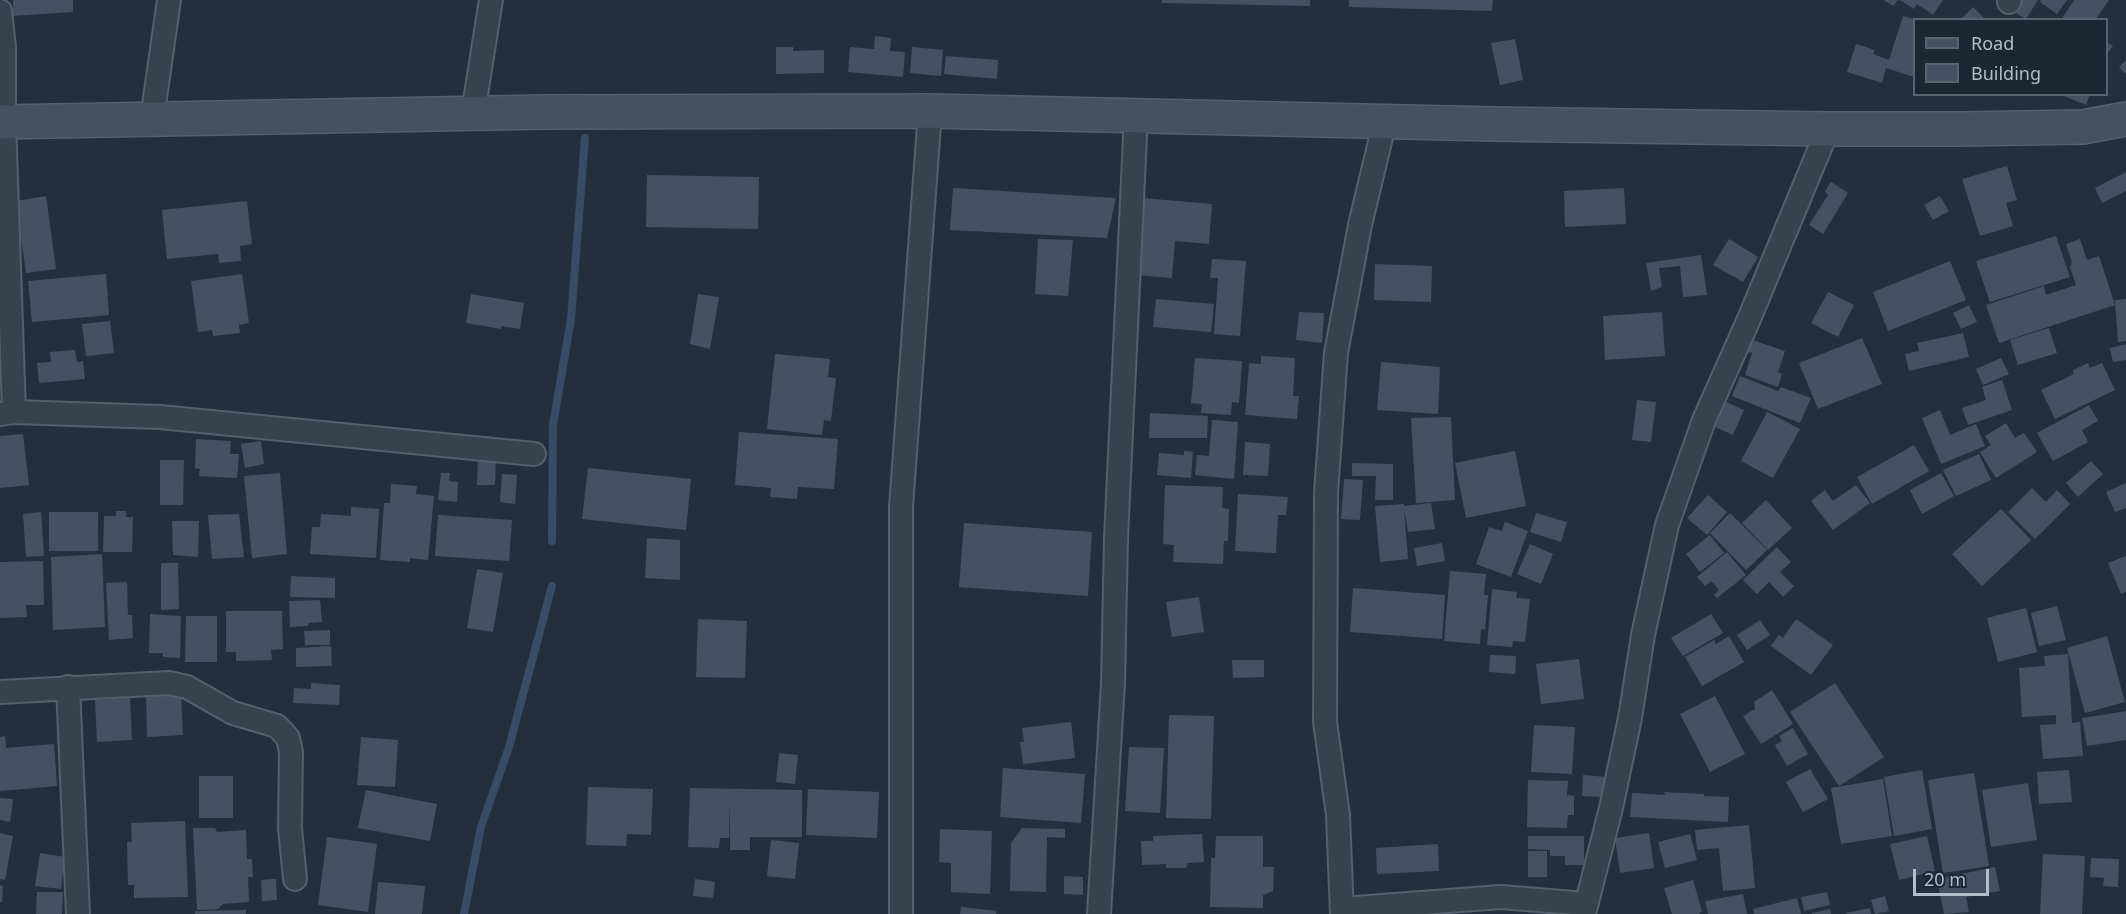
<!DOCTYPE html>
<style>
body{margin:0}
#map{position:relative;width:2126px;height:914px;overflow:hidden;background:#242f3e;font-family:"Noto Sans",sans-serif}
canvas{display:block}
.legend{position:absolute;left:1913px;top:18px;width:195px;height:78px;box-sizing:border-box;background:#1d2633;border:2px solid #59626f;margin:0;padding:8px 10px;list-style:none;font-size:18px;color:#b4bcc9}
.legend li{display:flex;align-items:center;gap:12px;height:30px}
.legend b{width:30px;border:2px solid #59626f}
.scale{position:absolute;left:1913px;top:869px;width:76px;height:27px;box-sizing:border-box;border:3px solid #b4bcc9;border-top:0;padding-left:8px;font-size:18px;line-height:21px;white-space:nowrap;color:#b4bcc9;-webkit-text-stroke:4px #1d2633;paint-order:stroke}
</style>
<div id="map">
<canvas width="2126" height="914"></canvas>
<ul class="legend">
<li><b style="height:8px;background:#465061"></b>Road</li>
<li><b style="height:16px;background:#455162"></b>Building</li>
</ul>
<div class="scale">20 m</div>
</div>
<script>
const ctx = document.querySelector('canvas').getContext('2d');
ctx.lineJoin = 'round';
const poly = rows => new Path2D(rows.map(r => 'M' + r).join(''));
function stroke(path, color, width, dash) { ctx.strokeStyle = color; ctx.lineWidth = width; ctx.lineCap = dash ? 'butt' : 'round'; ctx.setLineDash(dash || []); ctx.stroke(path); }
function paint(path, color) { ctx.fillStyle = color; ctx.fill(path, 'evenodd'); }
stroke(poly([
 [552,541,553,425,571,319,585,138],
 [464,914,481,827,509,747,552,586]
]), '#394c67', 8);
paint(poly([
 [13,0,73,0,73,12,13,16],
 [1162,0,1310,0,1310,6,1162,3],
 [1349,0,1493,0,1492,11,1349,7],
 [1884,0,1898,0,1893,6],
 [1900,0,1943,0,1933,15,1917,4,1914,9],
 [2017,0,2038,0,2026,19,2011,10],
 [2041,0,2067,0,2057,14,2040,2],
 [2074,0,2109,0,2095,20,2061,20],
 [1973,7,1986,20,1960,20],
 [1903,16,1914,19,1914,77,1886,68,1882,83,1847,72,1856,44,1875,50,1873,54,1889,60],
 [875,36,891,38,890,51,905,52,903,77,848,72,850,47,874,49],
 [1515,39,1523,80,1500,85,1491,43],
 [2106,42,2113,46,2106,55],
 [776,47,793,47,793,51,824,50,824,73,776,74],
 [912,47,943,50,941,76,910,73],
 [946,56,998,60,997,79,944,74],
 [2126,60,2126,74,2119,67],
 [2059,94,2090,94,2086,105],
 [2007,166,2017,200,2006,203,2013,226,1980,236,1962,179],
 [2126,172,2126,191,2102,203,2095,188],
 [647,175,759,177,758,229,646,227],
 [1831,182,1848,193,1823,234,1809,225,1828,195,1825,191],
 [953,188,1116,198,1107,238,950,230],
 [1624,188,1626,224,1565,227,1564,191],
 [46,196,56,269,26,273,16,201],
 [1940,196,1949,211,1933,220,1924,205],
 [1142,198,1212,204,1209,244,1175,241,1172,278,1135,275],
 [247,201,252,244,240,246,241,261,219,263,218,254,167,259,162,210],
 [2056,236,2070,277,1990,302,1976,261],
 [1038,239,1073,240,1068,296,1035,294],
 [1729,239,1758,257,1743,282,1713,265],
 [2080,239,2087,260,2099,256,2115,305,1999,343,1986,305,2044,286,2046,295,2076,285,2070,267,2072,262,2066,244],
 [1701,255,1707,295,1683,297,1680,266,1659,268,1662,287,1651,291,1646,263],
 [1212,259,1246,261,1240,336,1214,334,1218,278,1210,278],
 [1950,261,1966,300,1888,331,1873,292],
 [1375,264,1432,266,1431,302,1374,300],
 [106,274,109,315,32,322,28,281],
 [242,274,249,323,239,325,240,333,213,336,212,330,198,332,191,281],
 [1828,292,1854,305,1838,337,1811,323],
 [471,294,524,303,520,329,502,326,501,329,466,323],
 [698,294,719,297,710,349,690,344],
 [1156,299,1214,304,1211,332,1153,327],
 [2126,299,2126,341,2118,342,2115,300],
 [1969,305,1977,322,1961,329,1953,313],
 [1299,312,1324,313,1322,343,1296,340],
 [1662,312,1665,356,1605,360,1603,316],
 [110,321,114,353,86,356,82,324],
 [2049,328,2057,353,2018,365,2010,340],
 [1963,333,1969,357,1909,371,1905,354,1919,351,1917,343],
 [1862,338,1882,384,1818,409,1799,363],
 [1752,340,1785,351,1778,372,1782,374,1778,387,1745,375,1752,353,1748,352],
 [2126,344,2126,360,2113,362,2110,348],
 [75,350,77,362,83,361,85,379,39,383,37,363,51,362,50,352],
 [775,354,830,359,828,377,836,378,831,421,824,420,822,435,767,429],
 [1261,356,1295,358,1293,396,1299,396,1297,419,1245,415,1249,363,1261,364],
 [1195,358,1242,361,1239,403,1232,402,1231,415,1201,413,1202,404,1191,403],
 [2001,358,2009,374,1983,385,1976,369],
 [1381,362,1440,367,1438,414,1377,410],
 [2088,363,2090,368,2102,363,2115,390,2055,419,2041,390,2074,374,2073,370],
 [1740,376,1778,391,1781,387,1811,398,1800,423,1732,396],
 [2002,380,2012,410,1968,425,1962,408,1986,400,1982,387],
 [1637,400,1656,402,1651,442,1632,440],
 [1726,402,1744,410,1733,435,1715,427],
 [2089,405,2098,421,2082,430,2088,442,2053,461,2037,433],
 [1940,410,1950,435,1976,424,1985,446,1941,464,1922,418],
 [1767,412,1800,429,1773,478,1741,461],
 [1150,413,1208,416,1207,438,1149,438],
 [1451,417,1455,500,1416,503,1411,418],
 [1212,420,1238,422,1234,479,1195,475,1197,455,1209,456],
 [2006,423,2015,438,2024,433,2037,452,1996,478,1980,452,1991,445,1985,436],
 [739,432,838,439,834,489,798,487,797,499,770,497,771,488,735,485],
 [23,434,29,485,0,488,0,436],
 [196,439,231,441,230,454,239,454,237,478,199,476,200,469,195,468],
 [261,441,264,464,245,468,241,444],
 [1245,442,1270,444,1268,476,1243,475],
 [1914,445,1929,471,1872,504,1857,477],
 [1184,451,1193,452,1191,478,1157,475,1159,453,1184,455],
 [1515,451,1526,506,1466,518,1455,463],
 [1979,454,1991,480,1956,496,1943,470],
 [478,456,496,456,495,485,477,485],
 [160,460,184,460,183,505,160,505],
 [2091,461,2103,474,2078,497,2066,483],
 [1352,463,1393,464,1393,500,1375,500,1376,476,1352,476],
 [588,468,691,479,686,530,582,519],
 [280,473,287,554,252,558,244,476],
 [441,473,450,473,449,481,458,482,457,502,438,500],
 [1941,473,1954,496,1922,514,1910,490],
 [502,474,517,475,515,504,500,502],
 [1344,479,1363,480,1360,520,1341,519],
 [2126,483,2126,508,2115,512,2106,492],
 [391,484,417,486,416,494,434,496,428,560,410,558,410,562,380,560,384,503,390,503],
 [1165,485,1223,487,1222,508,1229,509,1228,541,1224,541,1223,564,1173,562,1174,545,1163,544],
 [1856,485,1870,503,1833,530,1811,501,1825,490,1833,501],
 [2032,488,2046,502,2057,490,2070,504,2035,539,2008,512],
 [1238,494,1288,497,1286,515,1278,515,1276,553,1235,551],
 [1708,495,1727,512,1707,535,1687,518],
 [1766,500,1792,528,1768,550,1742,523],
 [1431,503,1435,529,1408,532,1404,509,1408,559,1380,562,1375,506,1404,504,1404,506],
 [351,507,379,509,376,558,310,554,312,527,320,527,321,514,351,516],
 [2001,509,2031,540,1982,586,1952,554],
 [116,511,126,511,126,517,133,517,132,552,103,552,104,516,116,516],
 [41,512,44,556,26,557,23,514],
 [49,512,98,512,98,551,49,551],
 [1536,513,1567,522,1561,542,1530,532],
 [1730,513,1767,550,1746,570,1710,533],
 [239,514,244,557,212,559,208,515],
 [438,515,512,520,509,561,435,556],
 [172,521,199,521,198,557,173,555],
 [1505,522,1528,531,1511,577,1476,564,1489,527,1502,531],
 [964,523,1092,532,1088,596,959,587],
 [1710,535,1724,553,1700,572,1686,554],
 [647,538,680,540,680,580,645,578],
 [1442,543,1445,561,1417,566,1414,548],
 [1530,544,1553,554,1541,584,1517,574],
 [1777,547,1791,562,1780,572,1794,586,1783,597,1769,582,1757,594,1743,580],
 [1727,552,1746,575,1717,598,1714,595,1719,590,1711,581,1705,586,1697,577],
 [102,554,105,627,53,630,51,557],
 [2126,556,2126,592,2121,594,2108,563],
 [43,561,44,605,26,605,27,617,0,618,0,562],
 [161,563,178,563,179,609,161,610],
 [477,569,503,573,493,632,467,628],
 [1450,571,1486,574,1484,595,1488,595,1485,630,1481,629,1480,644,1444,641],
 [291,576,335,578,335,598,290,597],
 [127,582,128,615,132,615,133,638,109,640,106,583],
 [1353,588,1445,595,1442,639,1350,632],
 [1492,589,1517,592,1516,598,1530,599,1525,642,1513,641,1512,647,1487,645],
 [1199,597,1204,632,1172,637,1166,602],
 [320,600,322,622,309,623,308,626,290,627,289,601],
 [2057,606,2066,640,2039,646,2031,613],
 [2026,608,2037,652,1998,662,1987,618],
 [226,611,282,611,283,649,271,650,272,660,236,661,236,652,226,652],
 [150,614,181,616,180,658,163,657,163,653,149,653],
 [1711,614,1723,633,1683,656,1671,638],
 [186,616,217,616,217,662,185,662],
 [698,619,747,621,745,678,696,677],
 [1796,619,1833,645,1811,675,1771,646,1779,635,1783,638],
 [1760,620,1770,635,1747,650,1737,635],
 [330,630,330,645,305,645,304,631],
 [1729,636,1744,662,1702,686,1685,657,1714,640,1716,644],
 [2107,636,2125,702,2085,713,2067,648],
 [331,646,332,666,296,667,296,648],
 [2068,654,2072,723,2080,722,2083,756,2043,759,2040,725,2056,724,2056,715,2022,717,2019,668,2045,666,2044,656],
 [1490,655,1516,656,1515,674,1489,672],
 [1579,659,1584,699,1541,704,1536,664],
 [1232,660,1264,660,1264,677,1233,678],
 [311,683,340,685,339,705,293,703,294,688,311,689],
 [1835,683,1884,757,1839,786,1790,712],
 [1772,690,1793,724,1761,744,1743,716,1755,709,1754,702],
 [181,694,183,735,147,737,146,695],
 [1715,696,1745,754,1710,772,1680,714],
 [130,698,132,740,97,742,95,700],
 [2126,711,2126,740,2087,746,2082,718],
 [1169,715,1214,716,1211,819,1166,818],
 [1071,722,1075,758,1023,764,1020,742,1024,742,1022,728],
 [1534,725,1575,727,1572,774,1531,772],
 [1793,728,1808,754,1787,766,1775,745,1782,741,1779,736],
 [5,736,6,748,54,744,57,786,0,791,0,737],
 [361,737,398,740,395,787,357,785],
 [1129,747,1164,748,1160,813,1125,811],
 [779,753,798,755,795,784,776,782],
 [1003,768,1085,774,1081,823,1000,817],
 [1810,769,1828,799,1803,812,1786,782],
 [1922,770,1932,829,1894,836,1884,777],
 [2069,770,2072,802,2039,804,2037,772],
 [1974,773,1989,866,1943,873,1928,780],
 [1583,775,1607,777,1606,797,1582,796],
 [199,776,233,776,233,818,199,818],
 [1883,779,1892,836,1841,844,1831,788],
 [1528,780,1568,781,1567,795,1574,796,1574,815,1568,815,1567,828,1527,827],
 [2028,783,2037,840,1991,847,1982,790],
 [588,787,653,789,651,835,627,834,626,846,586,845],
 [690,788,802,790,802,837,750,837,750,850,730,850,730,800,729,838,720,838,719,848,688,847],
 [808,789,879,792,877,838,806,835],
 [366,790,437,804,430,841,358,828],
 [1664,792,1704,794,1704,796,1729,797,1728,822,1630,817,1632,793,1665,795],
 [0,798,13,799,10,822,0,820],
 [185,821,188,897,134,898,134,885,128,885,127,842,132,842,131,823],
 [1749,825,1755,888,1723,891,1719,848,1697,850,1695,830],
 [193,828,215,828,217,832,246,830,247,859,252,859,253,877,248,877,249,902,223,904,218,909,197,910],
 [1022,828,1065,829,1065,838,1047,837,1046,892,1010,891,1011,843],
 [940,829,992,831,990,894,951,892,951,863,939,862],
 [0,833,13,836,5,880,0,879],
 [1649,833,1654,868,1620,873,1615,838],
 [1202,834,1204,862,1188,863,1186,868,1166,868,1166,864,1142,865,1141,841,1153,841,1153,836],
 [1690,834,1697,860,1665,868,1658,842],
 [1216,836,1263,836,1263,867,1274,867,1273,891,1263,895,1263,908,1210,907,1211,858,1215,858],
 [1528,836,1584,836,1584,865,1565,865,1565,856,1550,856,1550,850,1528,849],
 [1927,836,1935,871,1899,880,1890,844],
 [327,837,377,844,368,912,318,905],
 [771,840,799,843,795,879,767,876],
 [1438,844,1439,871,1377,874,1376,848],
 [1528,851,1547,851,1547,877,1528,877],
 [40,853,65,857,61,889,35,886],
 [2043,854,2085,856,2082,914,2040,914],
 [2091,858,2119,859,2118,887,2103,886,2104,878,2090,877],
 [1995,867,2000,891,1966,897,1969,912,1944,914,1937,879],
 [1064,876,1083,877,1083,895,1064,894],
 [276,879,277,900,262,901,261,880],
 [695,879,715,882,713,898,693,896],
 [1693,880,1702,911,1699,914,1672,914,1664,888],
 [378,882,425,886,422,914,375,914],
 [0,885,3,886,2,902,0,902],
 [37,892,63,892,62,914,36,914],
 [1827,892,1830,905,1804,911,1801,897],
 [1743,894,1747,914,1708,914,1705,901],
 [1885,896,1889,911,1875,914,1871,900],
 [1797,898,1801,914,1754,914,1753,909],
 [961,907,997,911,996,914,960,914],
 [1870,908,1871,914,1846,914,1846,913],
 [1830,909,1831,914,1812,914,1812,913],
 [246,910,246,914,195,914,195,911]
]), '#455162');
const minor = poly([
 [2009,2,2010,0],
 [0,11,4,47,4,122,14,412],
 [473,113,491,0],
 [152,119,169,0],
 [0,414,14,412,160,417,534,454],
 [68,687,78,914],
 [0,692,169,683,187,687,233,713,277,726,288,738,291,752,290,828,295,879],
 [1342,909,1501,897,1586,904],
 [901,914,901,507,930,111],
 [1099,914,1113,683,1116,538,1136,116],
 [1342,914,1338,815,1325,722,1326,493,1336,353,1360,225,1385,121],
 [1584,914,1611,808,1630,718,1643,635,1667,525,1704,420,1749,319,1828,129]
]);
const secondary = poly([
 [0,122,544,112,930,111,1493,124,1828,129,1961,129,2083,127,2126,119]
]);
stroke(minor, '#565f6c', 26);
stroke(secondary, '#565f6c', 36);
stroke(minor, '#38414e', 22);
stroke(secondary, '#465061', 33);
</script>
